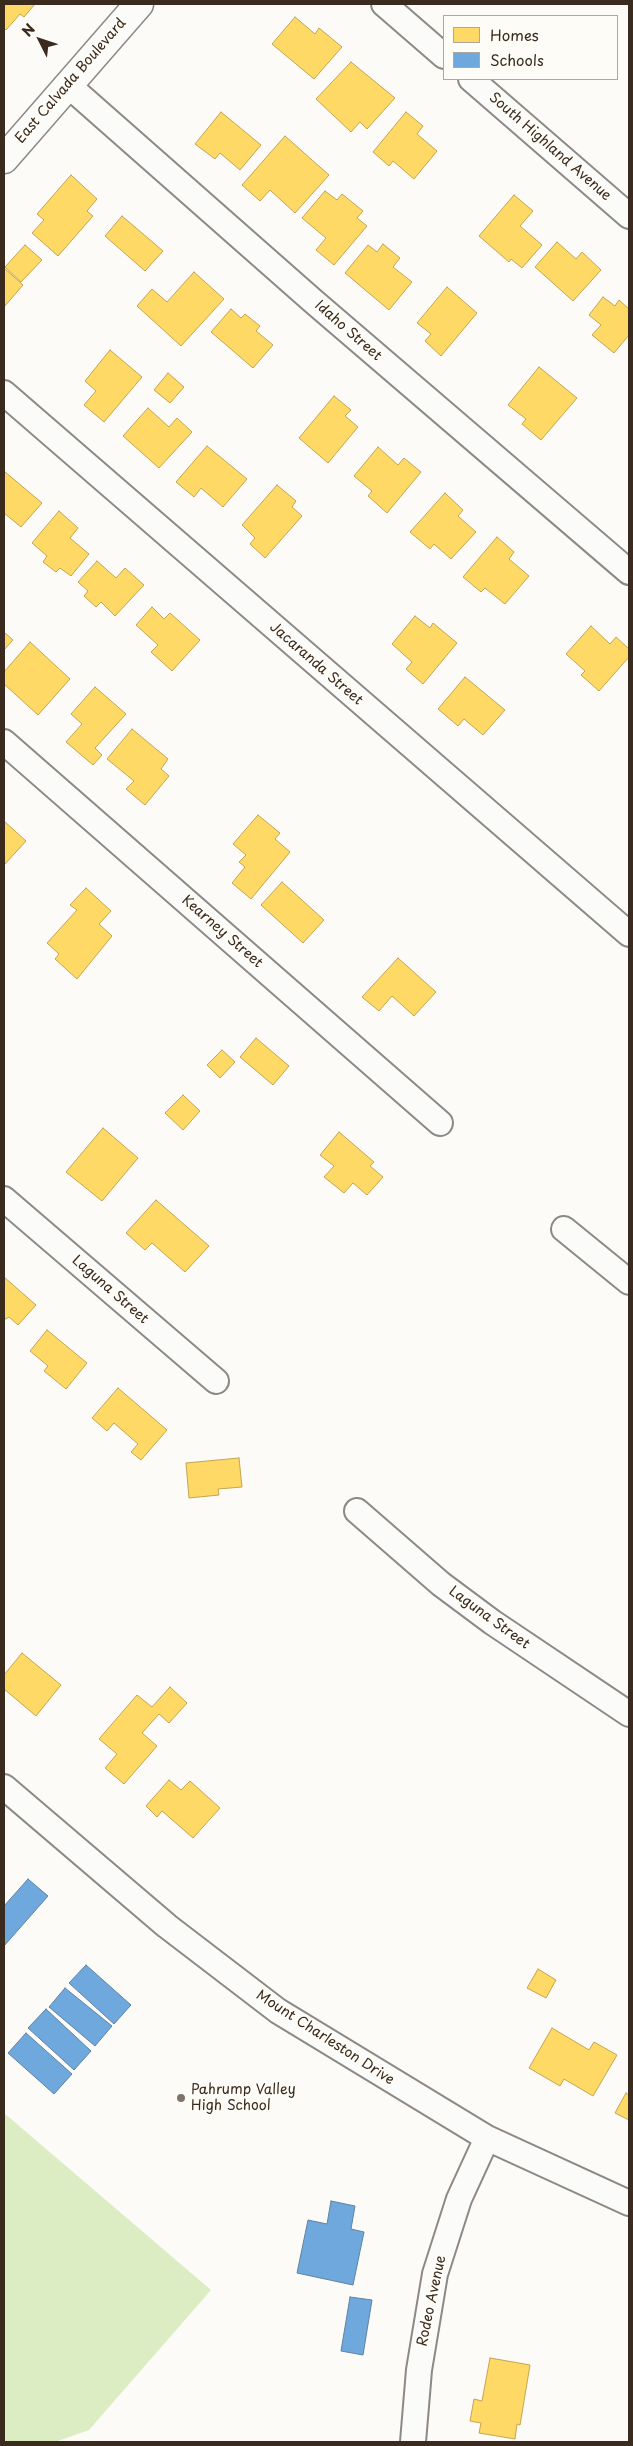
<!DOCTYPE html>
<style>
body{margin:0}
#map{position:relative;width:633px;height:2446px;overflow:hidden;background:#fcfbf8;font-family:"Playpen Sans",sans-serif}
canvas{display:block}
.frame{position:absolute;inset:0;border:5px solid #3b2a1e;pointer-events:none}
.legend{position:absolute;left:443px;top:15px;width:175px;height:65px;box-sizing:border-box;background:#fdfcf7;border:1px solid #afa8a0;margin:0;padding:6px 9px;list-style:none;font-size:15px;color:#3b2a1e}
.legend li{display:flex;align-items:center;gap:10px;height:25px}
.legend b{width:25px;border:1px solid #afa8a0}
.north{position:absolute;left:15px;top:15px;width:50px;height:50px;-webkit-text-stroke:4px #fdfcf7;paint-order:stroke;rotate:311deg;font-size:14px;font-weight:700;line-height:20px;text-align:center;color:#3b2a1e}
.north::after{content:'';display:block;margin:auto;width:18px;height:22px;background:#3b2a1e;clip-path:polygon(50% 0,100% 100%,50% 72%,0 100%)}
</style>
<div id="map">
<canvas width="633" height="2446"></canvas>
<div class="frame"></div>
<ul class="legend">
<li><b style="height:14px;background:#ffd966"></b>Homes</li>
<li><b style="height:14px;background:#6fa8dc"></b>Schools</li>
</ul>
<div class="north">N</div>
</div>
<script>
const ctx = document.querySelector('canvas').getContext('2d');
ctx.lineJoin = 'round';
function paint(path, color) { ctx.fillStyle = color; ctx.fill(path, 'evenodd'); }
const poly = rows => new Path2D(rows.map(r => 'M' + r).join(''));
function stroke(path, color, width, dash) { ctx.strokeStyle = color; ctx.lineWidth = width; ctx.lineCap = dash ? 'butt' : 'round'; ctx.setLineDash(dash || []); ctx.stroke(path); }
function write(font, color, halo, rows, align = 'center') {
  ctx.font = font + ' "Playpen Sans",sans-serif'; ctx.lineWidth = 5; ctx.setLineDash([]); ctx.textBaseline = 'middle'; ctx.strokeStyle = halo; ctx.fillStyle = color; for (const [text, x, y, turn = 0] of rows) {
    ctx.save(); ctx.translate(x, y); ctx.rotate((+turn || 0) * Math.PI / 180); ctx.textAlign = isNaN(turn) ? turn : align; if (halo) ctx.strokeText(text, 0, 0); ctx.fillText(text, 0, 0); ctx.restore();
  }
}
paint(poly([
 [4,2113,211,2290,89,2430,55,2442,4,2442]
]), '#dcedc4');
const homes = poly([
 [4,4,35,4,24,17,20,14,6,30,4,28,4,4],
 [295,17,315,34,319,28,342,47,314,79,272,44,295,17],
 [351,62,395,98,367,129,360,122,351,132,316,99,351,62],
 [221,112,261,145,240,170,220,153,215,159,195,144,221,112],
 [406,112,423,126,417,134,437,151,414,179,393,161,389,166,373,152,406,112],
 [285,136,329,175,295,213,270,190,260,201,242,185,285,136],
 [71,175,97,199,87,211,93,216,58,256,32,233,44,220,37,214,71,175],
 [325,191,337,200,342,194,363,211,357,218,367,226,334,265,316,250,326,238,302,218,325,191],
 [514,195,533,211,520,226,542,245,522,268,511,259,509,262,479,236,514,195],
 [122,216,163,251,145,271,105,236,122,216],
 [557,242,576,259,582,252,601,270,573,301,535,267,557,242],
 [383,244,400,258,393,267,412,282,389,310,345,273,368,245,377,252,383,244],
 [25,245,42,260,21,282,5,267,25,245],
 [4,268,23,285,4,307,4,268],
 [194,272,224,299,181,346,137,306,152,289,167,302,194,272],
 [447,287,477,313,441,356,425,341,431,334,417,323,447,287],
 [603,297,615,306,619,300,629,309,629,335,614,353,592,335,601,325,589,315,603,297],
 [231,309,241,318,245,314,260,326,256,331,273,345,253,368,211,332,231,309],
 [110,350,142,377,104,422,84,405,96,391,85,381,110,350],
 [539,367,577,398,541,440,522,424,526,419,508,405,539,367],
 [168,373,184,387,170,403,154,390,168,373],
 [334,396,351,410,345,416,358,427,328,463,299,438,334,396],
 [148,408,169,427,177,418,192,432,159,468,123,436,148,408],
 [207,446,247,479,223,507,201,488,194,497,176,482,207,446],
 [378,447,398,465,404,458,421,472,387,513,368,496,372,491,354,476,378,447],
 [4,471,42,503,21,527,4,513,4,471],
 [277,485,296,501,292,507,302,516,265,558,250,544,255,538,242,525,277,485],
 [445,493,463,510,458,516,476,532,451,559,434,544,430,549,410,532,445,493],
 [59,511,78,528,70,538,89,554,71,576,60,568,56,572,43,562,47,556,32,543,59,511],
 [497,537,514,552,509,559,529,576,505,604,485,588,481,592,463,577,497,537],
 [97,561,116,578,125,568,144,585,115,616,101,602,96,607,84,596,88,591,78,582,97,561],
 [152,607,164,619,170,613,200,640,172,671,151,652,158,645,136,625,152,607],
 [415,616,430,628,433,623,457,643,423,684,406,669,412,662,392,644,415,616],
 [591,626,610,644,616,637,629,649,629,657,599,691,581,675,585,671,566,654,591,626],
 [4,632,13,640,4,650,4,632],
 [30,642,70,679,38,715,4,684,4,672,30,642],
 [465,677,505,710,483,735,464,719,458,726,438,709,465,677],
 [95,687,126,714,95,748,102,755,93,765,66,742,82,724,71,714,95,687],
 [132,729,168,759,161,769,169,776,145,805,126,789,134,781,107,759,132,729],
 [258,815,280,833,275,839,290,852,251,899,232,883,245,867,239,862,246,855,233,844,258,815],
 [4,821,26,841,5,864,4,862,4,821],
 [282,882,324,920,303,943,261,905,282,882],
 [86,888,111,911,99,924,112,936,77,979,55,959,59,954,47,943,77,910,70,905,86,888],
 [398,958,436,992,414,1016,392,996,379,1011,362,997,398,958],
 [256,1038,289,1066,273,1085,240,1057,256,1038],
 [222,1050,235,1062,220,1078,207,1065,222,1050],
 [183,1095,200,1111,183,1130,165,1113,183,1095],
 [103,1128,138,1158,102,1201,66,1172,103,1128],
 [339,1132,374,1162,370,1166,383,1177,367,1195,353,1183,344,1193,324,1177,334,1166,320,1155,339,1132],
 [156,1200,209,1246,185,1272,152,1243,145,1250,126,1233,156,1200],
 [4,1277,36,1305,18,1325,9,1317,4,1320,4,1277],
 [47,1330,87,1363,66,1389,44,1371,48,1366,30,1351,47,1330],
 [118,1388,167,1430,141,1460,131,1452,138,1444,114,1423,107,1431,92,1418,118,1388],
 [239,1458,242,1487,218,1489,219,1495,189,1498,186,1463,239,1458],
 [22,1653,61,1685,36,1716,4,1689,4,1675,22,1653],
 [170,1687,187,1703,169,1723,159,1714,142,1733,157,1746,124,1784,105,1768,117,1754,99,1739,137,1695,152,1707,170,1687],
 [169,1780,181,1790,190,1781,220,1808,193,1838,162,1811,157,1817,146,1806,169,1780],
 [538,1969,556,1980,546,1998,527,1988,538,1969],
 [552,2028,589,2050,594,2042,617,2055,593,2096,564,2079,560,2086,529,2068,552,2028],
 [626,2093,629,2095,629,2120,615,2113,626,2093],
 [490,2358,530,2365,520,2425,517,2424,515,2439,479,2433,481,2423,470,2421,474,2399,482,2401,490,2358]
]);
paint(homes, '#ffd966');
stroke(homes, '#c4a450', 1);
const schools = poly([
 [28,1879,48,1896,4,1946,4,1906,28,1879],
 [86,1965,131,2005,114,2024,69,1983,86,1965],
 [65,1988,112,2026,95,2046,49,2007,65,1988],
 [46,2009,91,2051,74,2070,28,2028,46,2009],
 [26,2033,72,2074,54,2094,8,2053,26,2033],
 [331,2201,355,2206,351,2229,364,2232,353,2285,297,2273,308,2220,327,2224,331,2201],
 [350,2297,372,2300,363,2355,341,2351,350,2297]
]);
paint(schools, '#6fa8dc');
stroke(schools, '#5f82a3', 1);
const minor = poly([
 [384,4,444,56],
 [471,79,629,216],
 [69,86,313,301,629,572],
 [4,393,629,934],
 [4,742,440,1123],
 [4,1199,216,1381],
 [564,1229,629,1282],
 [357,1511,441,1584,492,1622,629,1714],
 [4,1787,167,1926,278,2011,487,2138,629,2203],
 [413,2442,419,2370,435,2274,459,2199,487,2138]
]);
const major = poly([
 [4,159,139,4]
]);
stroke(minor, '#8d8985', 28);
stroke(major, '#8d8985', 31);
stroke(minor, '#fbfbf9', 24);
stroke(major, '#fbfbf9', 28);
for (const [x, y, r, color] of [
 [181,2098,5,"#7f736a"]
]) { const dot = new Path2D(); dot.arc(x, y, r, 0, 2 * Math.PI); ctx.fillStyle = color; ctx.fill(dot); stroke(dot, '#fdfcf7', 2); }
write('14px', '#3b2a1e', '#fdfcf7', [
 ["East Calvada Boulevard",71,81,-49],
 ["South Highland Avenue",550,147,41],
 ["Idaho Street",348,331,41],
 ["Jacaranda Street",316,664,41],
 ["Kearney Street",222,932,41],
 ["Laguna Street",110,1290,41],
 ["Laguna Street",489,1618,36],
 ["Mount Charleston Drive",325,2038,33],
 ["Rodeo Avenue",432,2301,-78]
]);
write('14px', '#3b2a1e', '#fdfcf7', [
 ["Pahrump Valley",191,2090],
 ["High School",191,2106]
], 'left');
</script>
